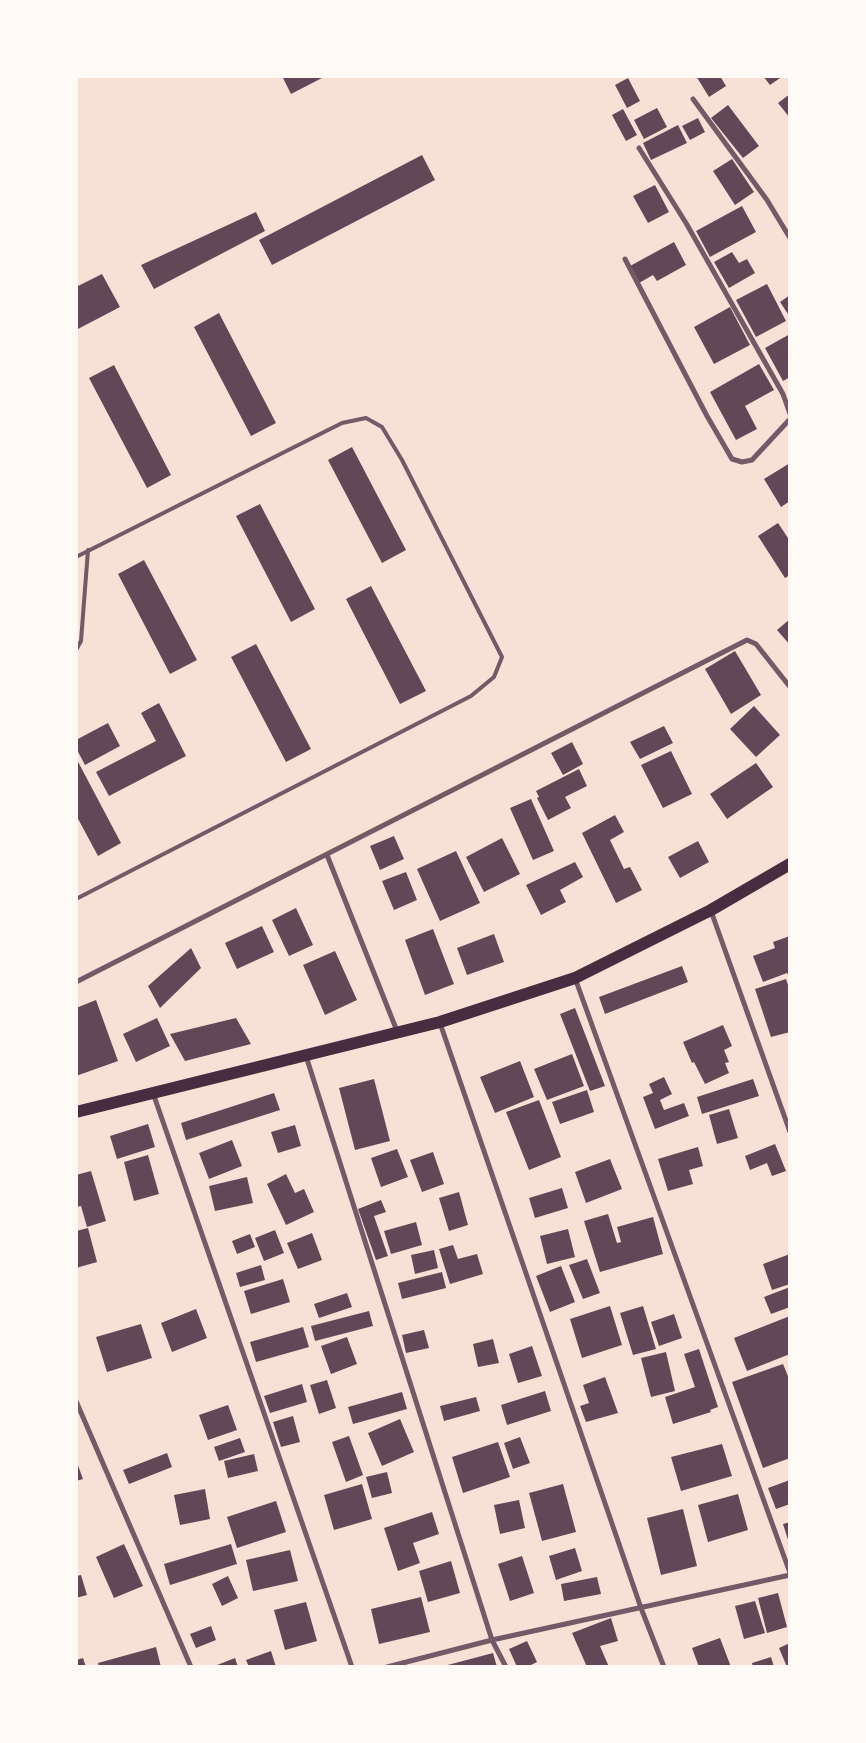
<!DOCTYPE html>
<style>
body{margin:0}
#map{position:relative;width:866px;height:1743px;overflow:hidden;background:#f7e1d7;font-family:Quicksand,sans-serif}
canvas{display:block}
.frame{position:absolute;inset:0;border:78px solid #fffaf5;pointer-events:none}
</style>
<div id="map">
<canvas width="866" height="1743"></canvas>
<div class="frame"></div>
</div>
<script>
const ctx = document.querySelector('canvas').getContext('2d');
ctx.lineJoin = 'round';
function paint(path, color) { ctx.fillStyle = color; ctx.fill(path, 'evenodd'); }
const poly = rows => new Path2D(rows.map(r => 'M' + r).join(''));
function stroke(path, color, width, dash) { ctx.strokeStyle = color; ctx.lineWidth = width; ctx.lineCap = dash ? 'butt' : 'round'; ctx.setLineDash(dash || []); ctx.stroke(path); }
paint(poly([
 [282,76,322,76,322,78,291,94],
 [696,76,720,76,726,86,709,97],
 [763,76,783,76,770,85],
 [628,78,640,101,627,108,615,85],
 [790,94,790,118,778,103],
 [728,105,759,146,743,158,711,118],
 [657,108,667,127,644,139,634,120],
 [623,109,637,135,626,141,612,115],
 [698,118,705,132,690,140,682,126],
 [678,125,687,143,651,160,643,143],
 [422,155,435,180,272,265,259,240],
 [732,159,754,192,735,205,713,171],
 [655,185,669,212,648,223,633,196],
 [742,206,756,232,710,257,696,231],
 [256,212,265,231,154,289,141,265],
 [674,242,686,265,657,281,653,275,639,283,630,266],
 [732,252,739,263,747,259,755,273,729,288,714,262],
 [102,274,120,307,76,330,76,287],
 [767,284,786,321,756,337,736,300],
 [790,295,790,317,780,302],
 [730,307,750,345,714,364,694,327],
 [219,313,276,423,251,436,194,327],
 [790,334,790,377,783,381,765,348],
 [759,364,774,390,745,406,757,429,736,440,710,392],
 [114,365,171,475,147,488,89,378],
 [352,447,406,550,382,563,328,460],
 [790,463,790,501,781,507,764,479],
 [260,504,315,609,291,622,236,516],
 [778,523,790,541,790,575,785,578,758,536],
 [144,560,197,660,170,674,118,574],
 [371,586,426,691,400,704,346,599],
 [790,619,790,645,777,630],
 [256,644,311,749,286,762,231,657],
 [735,651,761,695,731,714,705,669],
 [159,703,186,756,109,796,96,772,156,741,141,713],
 [754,706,780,735,756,757,730,729],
 [108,723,120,746,85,765,76,748,76,740],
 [664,726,673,743,640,759,630,742],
 [572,742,583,764,563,775,551,753],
 [671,751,692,794,663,808,641,765],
 [76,758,121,843,98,856,76,815],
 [756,763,773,787,727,819,710,794],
 [579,769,587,786,565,797,571,808,548,820,537,798,539,797,536,791],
 [531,799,554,851,533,860,510,808],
 [615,815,624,832,610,840,624,869,630,867,642,890,616,903,582,833],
 [394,836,404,859,380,870,370,846],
 [502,838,520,874,484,892,466,857],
 [698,841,709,862,680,878,668,857],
 [456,851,480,903,440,921,417,869],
 [575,862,583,877,560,890,566,902,541,915,526,885],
 [406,872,417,900,394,910,382,881],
 [296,908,313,945,289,956,272,920],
 [262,926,274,952,237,969,225,943],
 [433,929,454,984,425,995,405,940],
 [494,934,504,962,467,975,457,948],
 [790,936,790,979,787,973,763,982,753,956,775,948,773,942],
 [191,948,201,968,160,1008,148,986],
 [335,951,357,1000,325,1015,303,965],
 [682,966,688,982,605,1014,599,997],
 [786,979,790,991,790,1032,771,1037,755,989],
 [96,1000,118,1061,76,1076,76,1008],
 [575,1008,605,1086,590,1091,560,1014],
 [157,1018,170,1046,136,1062,123,1034],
 [236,1018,251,1044,185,1061,170,1034],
 [723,1025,732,1046,724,1050,729,1062,725,1063,729,1073,705,1084,694,1062,692,1063,683,1042],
 [572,1054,584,1086,547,1100,534,1069],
 [520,1061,534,1097,495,1113,480,1077],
 [664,1077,672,1094,660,1100,664,1110,684,1103,689,1116,655,1129,643,1097,653,1093,649,1084],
 [374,1079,390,1141,355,1150,339,1088],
 [753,1079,759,1096,702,1114,697,1097],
 [587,1090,594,1112,560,1124,552,1102],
 [274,1093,280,1110,186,1140,181,1123],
 [539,1100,561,1157,529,1170,506,1112],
 [729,1109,738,1138,717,1144,709,1115],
 [148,1124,155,1147,117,1159,110,1136],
 [295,1125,301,1146,278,1153,271,1132],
 [232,1140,242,1166,209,1179,199,1153],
 [775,1144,786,1171,772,1176,767,1163,750,1170,745,1156],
 [698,1147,703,1166,689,1170,693,1184,668,1191,658,1159],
 [397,1149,408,1177,381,1187,371,1158],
 [433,1152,444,1184,422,1192,410,1160],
 [148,1155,159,1194,134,1201,124,1162],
 [610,1159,622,1189,586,1203,575,1172],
 [91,1171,106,1221,87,1227,81,1206,76,1207,76,1175],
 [286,1174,295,1193,304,1189,314,1212,286,1225,267,1184],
 [247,1177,253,1203,215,1211,209,1186],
 [562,1188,568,1208,535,1218,529,1198],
 [459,1192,468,1225,449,1231,439,1198],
 [381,1200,386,1212,374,1216,388,1256,376,1260,358,1209],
 [608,1214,617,1243,621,1242,617,1227,653,1217,663,1254,600,1272,584,1221],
 [416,1222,422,1245,391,1254,384,1231],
 [88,1228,97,1262,76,1268,76,1231],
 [568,1229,575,1257,547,1264,540,1236],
 [275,1230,284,1253,264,1261,255,1238],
 [312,1233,322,1260,298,1269,287,1243],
 [250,1234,255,1247,237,1254,232,1241],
 [453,1245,458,1259,477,1254,483,1274,450,1284,439,1249],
 [434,1250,438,1268,415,1274,411,1255],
 [790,1254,790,1284,772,1290,763,1264],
 [587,1259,600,1293,583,1299,569,1265],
 [261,1265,265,1280,240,1287,236,1273],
 [561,1266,575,1302,550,1312,536,1276],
 [442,1272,446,1288,402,1299,398,1283],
 [283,1279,290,1302,251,1314,244,1291],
 [790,1287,790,1307,771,1314,764,1297],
 [347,1293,352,1307,319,1318,314,1304],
 [610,1306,622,1345,582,1358,570,1319],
 [643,1306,656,1349,633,1355,620,1313],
 [196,1309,207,1338,172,1352,161,1323],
 [369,1311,373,1326,315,1341,311,1326],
 [674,1314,682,1338,659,1346,651,1322],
 [790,1316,790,1354,747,1371,734,1338],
 [141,1324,152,1358,107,1372,96,1337],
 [303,1327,309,1347,256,1362,250,1342],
 [424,1330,429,1348,406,1353,402,1335],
 [347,1337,357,1364,331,1374,321,1346],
 [493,1339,499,1363,478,1367,473,1344],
 [532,1346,542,1376,518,1383,509,1354],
 [699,1349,718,1407,710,1410,711,1412,673,1424,665,1397,695,1387,684,1354],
 [666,1352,675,1391,651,1397,641,1358],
 [783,1364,790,1381,790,1458,763,1468,732,1382],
 [605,1377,618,1413,586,1422,580,1406,589,1403,583,1385],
 [327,1380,336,1408,319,1414,310,1385],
 [302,1384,307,1402,270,1413,264,1396],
 [545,1391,551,1411,507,1425,501,1405],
 [402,1392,407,1409,353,1424,348,1407],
 [476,1397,480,1411,444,1421,440,1406],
 [228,1405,237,1430,208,1440,199,1415],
 [293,1416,300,1442,281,1447,273,1422],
 [400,1419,414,1452,382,1466,368,1433],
 [349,1436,363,1475,346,1482,332,1442],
 [520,1437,530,1463,513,1469,504,1443],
 [240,1438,245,1452,219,1461,214,1447],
 [498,1442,510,1477,463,1493,452,1457],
 [722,1444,732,1476,681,1491,671,1457],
 [167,1453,172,1467,129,1484,123,1470],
 [254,1454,258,1471,228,1478,224,1461],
 [76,1460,83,1479,76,1481],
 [387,1472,392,1493,372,1498,366,1477],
 [790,1480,790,1504,776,1509,768,1488],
 [362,1484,372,1519,334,1530,324,1495],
 [563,1484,576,1532,542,1541,529,1493],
 [205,1489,210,1519,180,1525,174,1495],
 [738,1494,748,1530,708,1542,698,1505],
 [519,1500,525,1528,500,1534,494,1505],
 [276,1501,286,1532,237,1548,227,1517],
 [683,1509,697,1566,661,1575,647,1518],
 [432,1512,439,1534,413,1543,420,1563,398,1571,384,1528],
 [790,1522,790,1543,789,1543,783,1524],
 [124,1544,143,1586,114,1598,96,1557],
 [231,1544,237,1564,170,1585,164,1564],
 [575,1548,582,1571,556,1580,549,1556],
 [290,1550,298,1581,253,1591,246,1560],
 [522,1556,534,1593,510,1601,498,1564],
 [451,1561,460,1593,428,1602,419,1571],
 [81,1575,87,1595,76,1598,76,1576],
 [228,1576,238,1598,222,1606,212,1584],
 [597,1577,601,1594,564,1601,561,1584],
 [778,1593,787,1627,767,1633,758,1598],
 [421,1597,430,1632,379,1644,371,1609],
 [755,1601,765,1633,744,1639,735,1606],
 [306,1602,317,1641,285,1650,274,1610],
 [611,1618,618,1641,600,1646,609,1667,587,1667,572,1633],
 [211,1626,216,1640,196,1648,190,1634],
 [720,1638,731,1667,699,1667,692,1648],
 [527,1641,537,1662,527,1667,517,1667,509,1649],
 [790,1643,790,1667,787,1667,779,1648],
 [156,1647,161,1667,99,1667,98,1663],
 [271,1651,276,1667,249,1667,246,1660],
 [493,1653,497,1667,444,1667,444,1666],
 [771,1657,774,1667,753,1667,752,1663],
 [83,1658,86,1667,76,1667,76,1660],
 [235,1658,238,1667,212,1667]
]), '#644757');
stroke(poly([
 [76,557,342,423,366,418,382,427,402,460,502,657,494,677,471,696,76,899],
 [76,650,81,641,88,550]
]), '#755966', 4);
stroke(poly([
 [693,99,767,200,790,238],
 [639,148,686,223,783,394,790,414],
 [625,259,707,416,732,459,742,462,752,460,790,419],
 [327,855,397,1031],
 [711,911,790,1132],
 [575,978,790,1573],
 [76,982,747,640,756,644,790,687],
 [440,1023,641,1608,664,1667],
 [306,1056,492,1640,506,1667],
 [153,1093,352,1667],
 [76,1401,191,1667],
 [387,1667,492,1640,790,1575]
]), '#755966', 5);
stroke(poly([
 [76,1112,440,1022,575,978,711,910,790,864]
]), '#4a2c40', 12);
</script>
